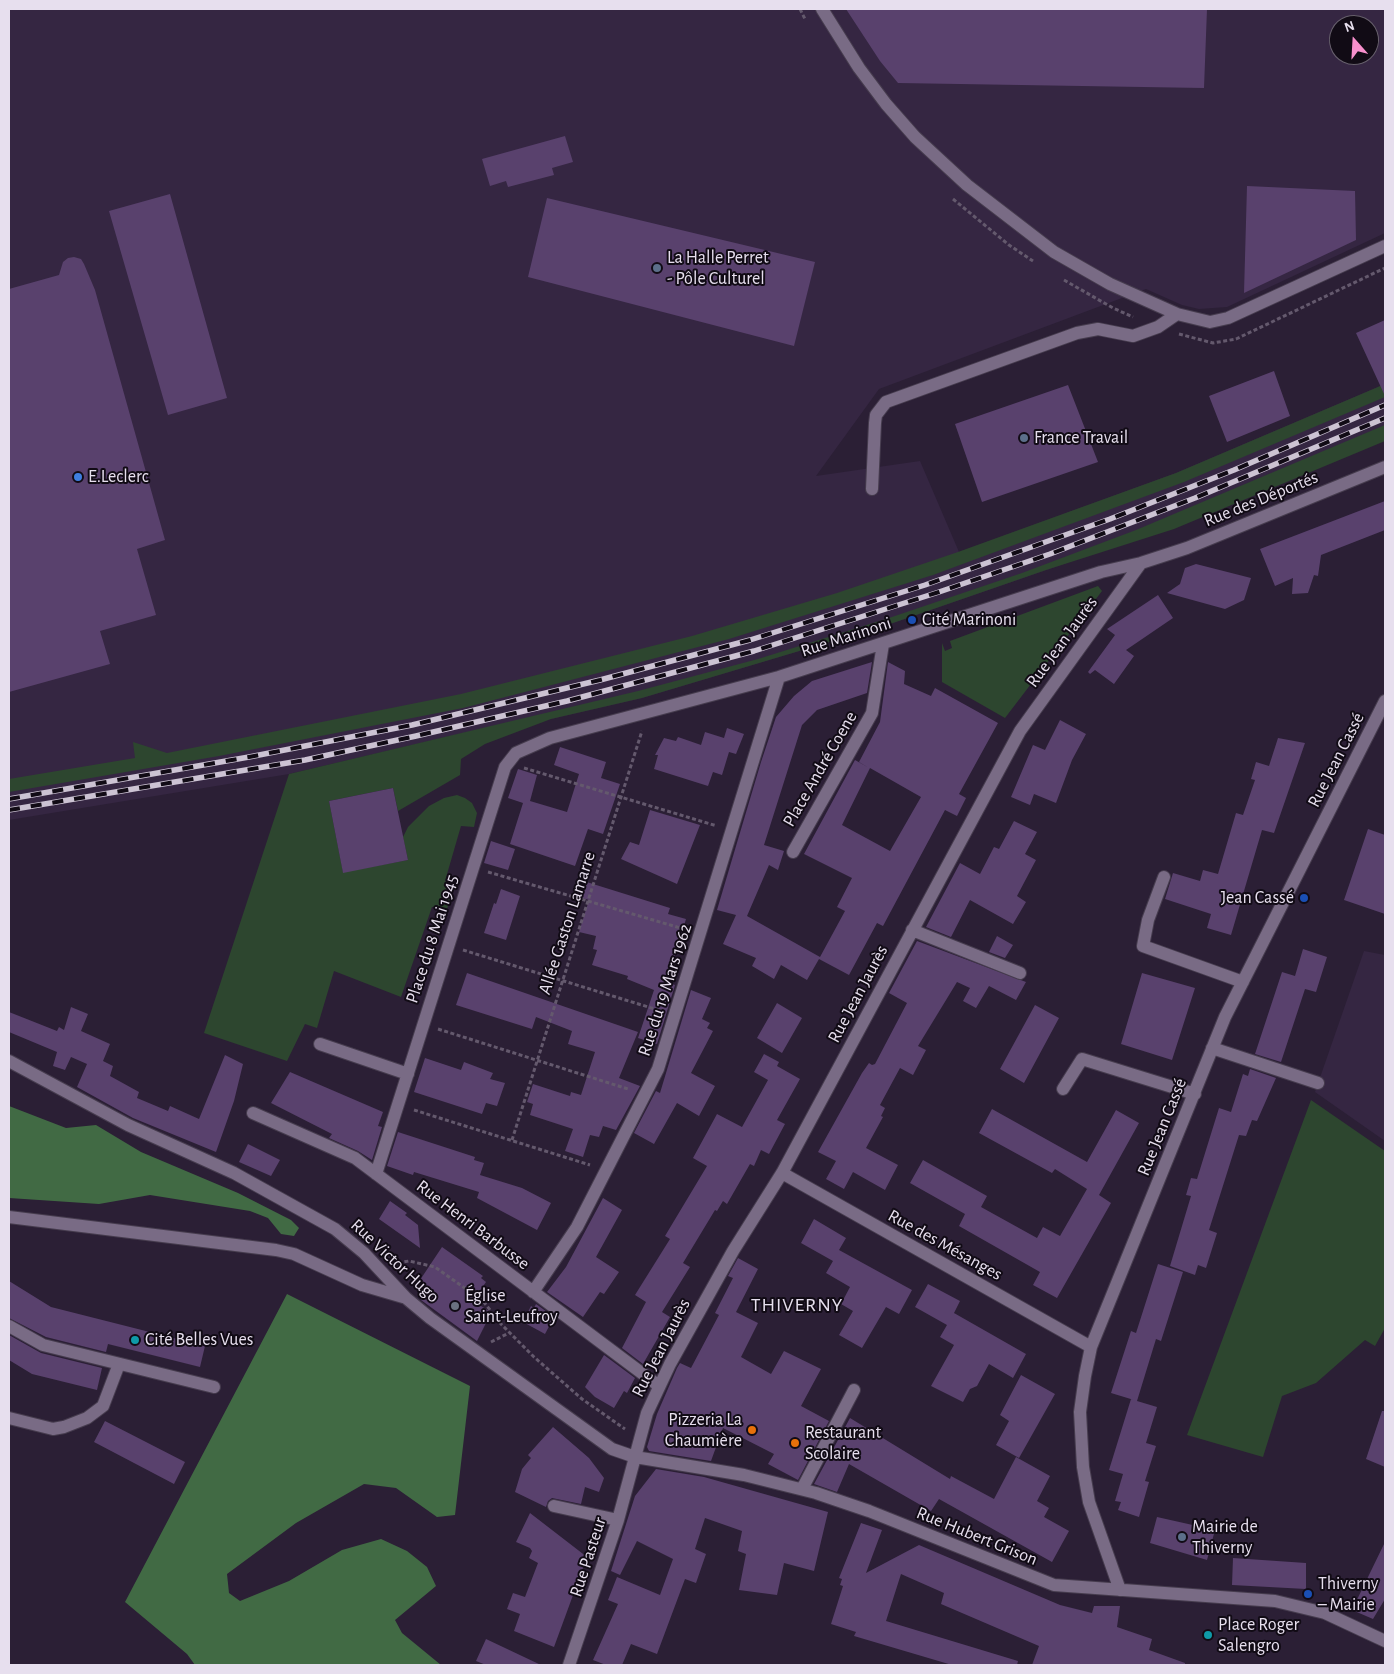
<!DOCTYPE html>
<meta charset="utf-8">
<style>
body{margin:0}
#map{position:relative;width:1394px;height:1674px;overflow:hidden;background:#2b1f35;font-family:"Alegreya Sans",sans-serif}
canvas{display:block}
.frame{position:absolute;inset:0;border:10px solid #e7dfee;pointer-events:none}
.north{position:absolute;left:1329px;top:15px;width:50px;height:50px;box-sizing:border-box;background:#110b15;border:1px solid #67606c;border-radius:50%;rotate:341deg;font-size:14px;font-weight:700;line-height:20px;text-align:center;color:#e7dfee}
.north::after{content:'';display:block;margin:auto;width:18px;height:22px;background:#f890cd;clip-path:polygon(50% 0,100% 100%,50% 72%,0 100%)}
</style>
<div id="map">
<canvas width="1394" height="1674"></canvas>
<div class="frame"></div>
<div class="north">N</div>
</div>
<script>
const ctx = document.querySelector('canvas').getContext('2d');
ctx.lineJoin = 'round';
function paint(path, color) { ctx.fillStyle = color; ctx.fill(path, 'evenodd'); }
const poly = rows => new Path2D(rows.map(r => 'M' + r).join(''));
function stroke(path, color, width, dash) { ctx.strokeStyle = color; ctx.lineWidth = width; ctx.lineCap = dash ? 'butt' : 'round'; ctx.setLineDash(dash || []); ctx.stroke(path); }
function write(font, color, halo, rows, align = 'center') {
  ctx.font = font + ' "Alegreya Sans",sans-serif'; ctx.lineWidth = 4; ctx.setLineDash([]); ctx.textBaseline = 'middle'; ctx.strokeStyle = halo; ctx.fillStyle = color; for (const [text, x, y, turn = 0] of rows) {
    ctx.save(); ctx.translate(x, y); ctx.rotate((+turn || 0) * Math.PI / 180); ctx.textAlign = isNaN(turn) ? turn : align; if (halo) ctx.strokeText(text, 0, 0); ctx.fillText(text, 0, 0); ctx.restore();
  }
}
paint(poly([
 [9,9,1385,9,1385,233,1227,307,1199,309,1182,305,1146,289,879,389,816,476,920,461,959,552,1176,473,1385,384,1385,435,1139,538,893,623,642,698,551,719,481,729,289,774,9,820],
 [1339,25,1369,25,1369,55,1339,55],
 [1364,951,1385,955,1385,1141,1315,1092]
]), '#352642');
paint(poly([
 [1385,384,1385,397,1184,482,933,575,729,639,463,708,219,756,9,792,9,779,135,758,133,742,167,753,461,694,692,636,837,593,958,552,1176,473],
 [1385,425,1385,441,1174,529,1046,570,893,623,642,698,551,719,485,744,461,759,460,775,398,811,393,788,329,801,343,872,408,860,403,837,408,827,429,806,444,798,457,795,465,798,472,803,477,813,474,827,461,826,445,881,455,885,447,909,432,907,401,997,334,971,317,1028,305,1024,287,1061,204,1033,289,774,638,691,758,659,889,618,1022,573,1136,530],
 [1098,586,1102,591,1005,718,942,682,942,643,945,651,952,648,950,641],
 [1311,1100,1385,1151,1385,1328,1375,1346,1365,1340,1316,1383,1282,1396,1263,1457,1187,1435]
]), '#2d462f');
paint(poly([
 [9,1106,66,1128,96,1125,141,1152,238,1193,291,1220,299,1228,294,1236,281,1234,268,1218,250,1211,150,1195,99,1204,9,1198],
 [287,1294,470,1386,455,1515,437,1517,396,1488,364,1484,296,1523,227,1574,229,1593,240,1601,289,1581,342,1550,381,1539,407,1551,427,1567,436,1586,395,1620,402,1633,441,1665,195,1665,187,1654,125,1602]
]), '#416a44');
paint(poly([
 [846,9,1207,9,1204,88,898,83,880,61],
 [565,136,573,162,552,168,554,175,508,187,506,181,490,186,482,159],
 [1247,186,1355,191,1356,240,1244,293],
 [170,194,227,398,168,415,109,211],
 [547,198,815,262,794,346,528,277],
 [74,257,81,259,84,264,95,290,165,540,137,549,156,615,100,631,110,664,9,692,9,289,59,275,63,262,68,258],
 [1385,320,1385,396,1356,333],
 [1274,371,1290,416,1227,442,1209,396],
 [1068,385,1098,462,982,502,955,424],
 [1385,501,1385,530,1321,555,1318,576,1314,575,1308,593,1292,594,1293,578,1275,586,1260,549],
 [1196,564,1251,578,1244,600,1225,609,1167,593,1180,584,1185,568],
 [1158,595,1173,618,1126,650,1134,656,1114,684,1095,670,1090,674,1088,672,1115,635,1107,629],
 [872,662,867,693,817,710,802,725,764,845,784,851,778,870,769,865,747,916,820,957,845,911,837,907,852,878,804,854,855,760,869,768,859,762,880,722,888,662,905,671,904,684,931,696,935,688,998,723,959,794,966,798,957,816,945,810,883,926,877,923,849,975,819,959,807,980,781,965,774,979,752,966,756,958,723,944,736,915,717,910,761,762,776,717,794,696,812,681],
 [870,768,921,797,890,851,842,825],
 [1060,720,1086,734,1072,760,1056,803,1034,794,1030,805,1011,797,1033,745,1045,750],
 [727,728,744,734,736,754,729,752,722,775,713,772,708,786,654,769,658,755,655,755,664,738,676,741,678,737,701,745,705,732,724,738],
 [1278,738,1305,743,1274,833,1262,830,1231,935,1207,928,1211,914,1165,899,1173,873,1200,881,1203,870,1218,874,1236,813,1243,815,1255,780,1251,779,1256,762,1269,766],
 [560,747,606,762,601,778,620,784,603,834,588,829,575,866,510,844,523,803,508,798,518,769,537,775,530,801,567,812,579,774,554,765],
 [393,788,408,860,343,873,329,801],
 [650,810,700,825,677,884,621,859,630,842,639,845],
 [1014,821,1037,832,1025,854,1036,860,1017,896,1026,902,1013,924,970,900,951,937,926,927,960,863,980,874,994,847,999,849],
 [1368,829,1385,835,1385,914,1344,900],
 [491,841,515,849,508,870,484,863],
 [577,879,670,908,668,914,686,919,667,982,675,985,657,1044,638,1038,654,990,627,979,628,976,592,965,597,950,593,949,596,936,579,932,589,900,572,895],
 [501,889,520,896,506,940,484,933,494,903,496,904],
 [997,936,1013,945,1005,958,989,952],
 [917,941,1026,982,1016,1000,989,986,976,1008,963,1001,970,988,957,982,918,1046,926,1050,913,1075,900,1068,880,1105,885,1108,881,1116,883,1117,866,1148,898,1165,885,1190,853,1172,844,1189,826,1179,836,1161,818,1152,862,1073,869,1063,872,1065,875,1064,907,1003,889,993],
 [1303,949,1327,957,1316,992,1305,989,1281,1062,1255,1054,1282,972,1295,976],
 [467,973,638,1032,619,1078,640,1086,616,1130,603,1126,599,1137,590,1135,583,1157,565,1151,573,1129,530,1115,533,1104,527,1102,533,1084,570,1096,571,1092,581,1095,595,1052,568,1044,572,1031,536,1017,532,1029,456,1005],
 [1142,973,1195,988,1172,1060,1121,1044],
 [691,990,711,998,702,1019,710,1023,707,1028,713,1031,691,1073,715,1086,699,1116,677,1103,654,1144,634,1133,656,1091,660,1093],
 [777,1003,802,1018,782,1053,757,1038],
 [1035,1005,1059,1018,1024,1083,1000,1069],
 [71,1007,88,1014,81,1031,110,1044,103,1061,113,1066,110,1076,139,1092,137,1098,168,1111,170,1106,199,1119,225,1055,243,1064,234,1101,216,1152,133,1118,77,1087,87,1064,71,1057,65,1070,53,1066,57,1052,9,1032,9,1012,57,1031,59,1027,64,1030],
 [764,1054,779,1062,777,1066,800,1079,777,1120,785,1124,769,1154,761,1150,754,1166,750,1164,727,1204,723,1201,717,1211,715,1210,683,1263,690,1267,662,1312,670,1317,643,1364,622,1348,646,1302,635,1295,670,1239,665,1236,707,1166,693,1158,717,1114,742,1127,768,1080,754,1072],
 [425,1058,461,1070,464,1062,493,1073,490,1079,505,1083,497,1106,486,1103,482,1114,414,1092],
 [1250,1069,1276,1078,1257,1121,1252,1120,1246,1136,1239,1135,1209,1230,1217,1233,1206,1268,1198,1265,1195,1275,1170,1266,1191,1196,1186,1195,1191,1178,1197,1179,1219,1108,1231,1112,1243,1074,1248,1076],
 [290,1072,383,1112,378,1126,382,1127,372,1160,358,1151,329,1138,332,1134,271,1103],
 [992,1109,1087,1162,1116,1110,1139,1123,1099,1195,1111,1203,1057,1298,1033,1285,1040,1272,959,1226,965,1214,910,1183,923,1160,987,1196,981,1207,1037,1238,1043,1227,1060,1236,1087,1189,1055,1169,1052,1173,979,1133],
 [398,1132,475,1157,474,1160,484,1163,480,1175,522,1188,551,1203,537,1230,477,1198,479,1192,414,1172,413,1175,387,1166],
 [248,1144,280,1160,271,1176,239,1162],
 [603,1198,622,1210,596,1257,619,1272,604,1294,600,1292,583,1317,547,1292,566,1267],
 [390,1201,407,1213,405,1215,418,1225,420,1248,379,1219],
 [814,1219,846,1238,839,1250,912,1290,899,1314,886,1307,862,1348,839,1335,853,1311,841,1304,850,1287,826,1273,833,1261,801,1243],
 [442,1247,483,1276,481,1278,486,1282,473,1301,489,1311,490,1315,477,1341,421,1300,425,1292,416,1286],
 [738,1258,758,1269,736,1312,758,1323,741,1357,771,1374,784,1351,821,1369,801,1406,829,1421,798,1480,768,1464,774,1454,723,1428,711,1461,649,1451,647,1447,657,1414,677,1368,680,1363,691,1368,719,1315,715,1313,733,1278,728,1276],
 [1158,1264,1183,1272,1161,1341,1156,1339,1137,1401,1157,1407,1146,1443,1156,1446,1145,1481,1149,1482,1139,1517,1118,1510,1121,1502,1115,1501,1123,1474,1109,1470,1131,1399,1134,1400,1111,1393,1131,1331,1136,1333],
 [9,1281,51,1307,205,1346,200,1367,108,1344,106,1352,46,1337,9,1318],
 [928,1284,960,1301,953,1315,954,1313,1026,1354,1013,1378,989,1364,977,1386,970,1389,963,1402,931,1386,954,1345,940,1337,947,1325,915,1307],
 [536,1304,554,1317,545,1334,523,1322,531,1306,534,1308],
 [9,1335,41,1353,102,1368,97,1390,32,1374,9,1360],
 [604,1355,635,1378,627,1393,624,1391,614,1408,595,1397,585,1387],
 [1021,1375,1055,1394,1019,1458,996,1445,1009,1421,1000,1415],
 [1382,1411,1385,1411,1385,1467,1366,1459],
 [850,1418,950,1479,951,1476,994,1499,1016,1457,1050,1476,1037,1501,1049,1508,1044,1517,1069,1531,1052,1562,939,1499,931,1511,849,1464,837,1492,814,1484],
 [105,1421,185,1462,174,1484,94,1442],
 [553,1427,589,1458,604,1478,599,1492,585,1487,581,1504,552,1498,548,1501,546,1507,515,1492,522,1469,531,1458,528,1455],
 [656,1469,704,1477,828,1512,814,1571,784,1563,777,1595,739,1590,746,1554,738,1551,742,1531,705,1518,695,1549,706,1554,696,1583,685,1579,657,1654,631,1644,622,1665,606,1665,593,1660,618,1604,608,1600,617,1577,660,1595,673,1559,637,1541,620,1575,611,1571,635,1496],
 [530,1513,587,1557,554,1647,514,1631,520,1614,507,1609,513,1593,525,1597,538,1563,529,1558,532,1551,530,1548,516,1542],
 [1157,1517,1215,1530,1207,1560,1150,1543],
 [861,1523,882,1530,866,1573,919,1545,1060,1605,1092,1613,1094,1606,1120,1606,1117,1627,1152,1639,1149,1650,1185,1663,1185,1665,1032,1665,1039,1646,941,1604,944,1593,901,1574,886,1621,1018,1661,1017,1665,952,1665,854,1636,856,1632,831,1624,843,1586,840,1585,842,1579,839,1578],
 [1385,1542,1385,1599,1373,1619,1352,1610],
 [1233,1558,1306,1563,1306,1589,1232,1585],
 [486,1639,541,1665,486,1665,476,1661]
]), '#59416d');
const minor = poly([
 [822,9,859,68,886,104,915,137,967,185,1054,252,1110,284,1177,314,1210,322,1228,318,1385,246],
 [872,489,875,423,876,415,886,402,1077,333,1098,329,1133,336,1158,327,1177,314],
 [793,852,872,713,883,644],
 [1164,877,1148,920,1143,946,1243,982],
 [912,930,1020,973],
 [320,1044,408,1074],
 [1212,1048,1318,1083],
 [9,1061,128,1125,234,1173,335,1229,364,1253,406,1298,430,1318,612,1449,635,1457,744,1475,816,1493,869,1511,1054,1585,1275,1601,1325,1613,1385,1641],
 [1063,1089,1082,1059,1195,1094],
 [253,1113,355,1158,659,1386],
 [782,1173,1091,1347],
 [376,1174,505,767,516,753,550,738,779,677,1101,572,1141,563,1187,548,1385,467],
 [9,1217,276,1250,294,1254,362,1285,403,1297],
 [533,1292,577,1227,658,1069,779,677],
 [9,1326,43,1345,214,1387],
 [9,1418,53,1429,64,1427,87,1418,103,1406,119,1364],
 [802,1489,854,1390],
 [554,1506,618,1520],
 [1120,1590,1089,1502,1083,1467,1080,1412,1085,1376,1091,1347,1225,1017,1385,701],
 [569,1665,618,1520,647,1413,670,1364,733,1251,782,1173,1020,731,1141,563]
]);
stroke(minor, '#463c4e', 14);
stroke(poly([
 [800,9,805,19],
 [953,199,1009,245,1033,261],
 [1064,280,1113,308,1133,317],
 [1179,334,1213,343,1236,339,1385,268],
 [524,768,717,826],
 [488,872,684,929],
 [463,950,658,1010],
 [438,1029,628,1089],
 [414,1110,590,1165],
 [512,1140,642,731],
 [398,1263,409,1261,435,1267,483,1301,501,1324,534,1357,582,1399,625,1429],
 [491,1342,509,1333]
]), '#64596d', 3, [4, 2.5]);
stroke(minor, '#796b85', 12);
const rail = poly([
 [9,799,249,757,412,725,600,680,750,640,925,585,1110,519,1234,470,1385,405],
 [9,810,305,760,416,736,567,701,754,651,939,592,1050,554,1195,498,1385,418]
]);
stroke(rail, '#ccc3d3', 5.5);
stroke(rail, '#110b15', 4, [11]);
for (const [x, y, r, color] of [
 [657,268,5,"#5c6f8a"],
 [1024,438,5,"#5c6f8a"],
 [78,477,5,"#3f7fe0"],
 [912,620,5,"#1a4fb4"],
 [1304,898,5,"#1a4fb4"],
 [455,1306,5,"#6b7280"],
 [135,1340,5,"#0f9aa8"],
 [752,1430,5,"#e8710a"],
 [795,1443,5,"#e8710a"],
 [1182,1537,5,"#5c6f8a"],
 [1308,1594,5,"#1a4fb4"],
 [1208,1635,5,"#0f9aa8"]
]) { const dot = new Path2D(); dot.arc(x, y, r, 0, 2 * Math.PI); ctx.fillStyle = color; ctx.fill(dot); stroke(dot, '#110b15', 2); }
write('18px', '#e7dfee', '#110b15', [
 ["La Halle Perret",667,258],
 ["- Pôle Culturel",667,279],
 ["France Travail",1034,438],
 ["E.Leclerc",88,477],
 ["Cité Marinoni",922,620],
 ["Jean Cassé",1294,898,"right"],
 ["Église",465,1296],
 ["Saint-Leufroy",465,1317],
 ["Cité Belles Vues",145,1340],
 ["Pizzeria La",742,1420,"right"],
 ["Chaumière",742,1441,"right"],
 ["Restaurant",805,1433],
 ["Scolaire",805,1454],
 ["Mairie de",1192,1527],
 ["Thiverny",1192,1548],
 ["Thiverny",1318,1584],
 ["– Mairie",1318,1605],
 ["Place Roger",1218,1625],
 ["Salengro",1218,1646]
], 'left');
write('18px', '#e7dfee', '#110b15', [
 ["Rue des Déportés",1261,499,-22],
 ["Rue Marinoni",846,637,-18],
 ["Rue Jean Jaurès",1062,642,-54],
 ["Rue Jean Cassé",1336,760,-63],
 ["Place André Coene",820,769,-60],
 ["Allée Gaston Lamarre",567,923,-72],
 ["Place du 8 Mai 1945",432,939,-72],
 ["Rue du 19 Mars 1962",665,990,-72],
 ["Rue Jean Jaurès",858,994,-62],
 ["Rue Jean Cassé",1162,1127,-68],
 ["Rue Henri Barbusse",473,1225,37],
 ["Rue des Mésanges",945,1245,29],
 ["Rue Victor Hugo",395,1261,43],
 ["Rue Jean Jaurès",661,1348,-63],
 ["Rue Hubert Grison",977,1536,22],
 ["Rue Pasteur",588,1557,-72]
]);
ctx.letterSpacing = '1px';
write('20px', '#e7dfee', '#110b15', [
 ["THIVERNY",797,1305]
]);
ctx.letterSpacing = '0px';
</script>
